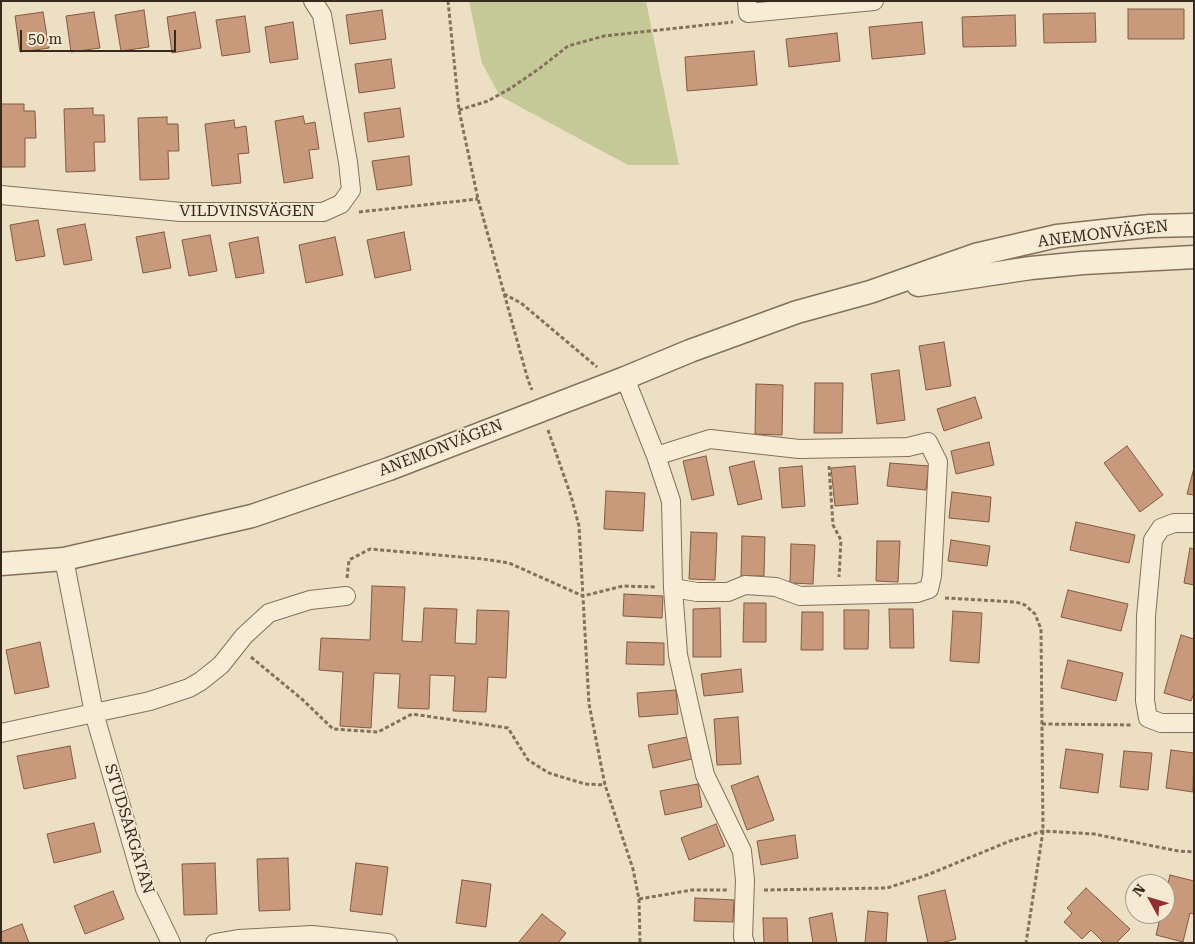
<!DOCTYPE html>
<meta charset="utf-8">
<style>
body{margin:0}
#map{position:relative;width:1195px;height:944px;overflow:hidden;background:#ecdfc3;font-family:"Roboto Serif",serif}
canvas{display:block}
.frame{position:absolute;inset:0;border:2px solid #36291e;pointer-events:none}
.north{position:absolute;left:1125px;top:874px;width:50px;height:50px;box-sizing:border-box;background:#f4e9d2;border:1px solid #a89c8a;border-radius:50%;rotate:309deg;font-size:14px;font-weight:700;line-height:20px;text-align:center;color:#36291e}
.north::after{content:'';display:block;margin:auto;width:18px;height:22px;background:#922e31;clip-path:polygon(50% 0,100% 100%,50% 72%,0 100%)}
.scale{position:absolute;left:20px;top:30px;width:156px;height:22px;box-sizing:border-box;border:2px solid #36291e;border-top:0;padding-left:6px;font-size:15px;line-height:18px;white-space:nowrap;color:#36291e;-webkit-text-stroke:4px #f4e9d2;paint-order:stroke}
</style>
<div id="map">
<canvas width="1195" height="944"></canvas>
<div class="frame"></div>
<div class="north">N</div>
<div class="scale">50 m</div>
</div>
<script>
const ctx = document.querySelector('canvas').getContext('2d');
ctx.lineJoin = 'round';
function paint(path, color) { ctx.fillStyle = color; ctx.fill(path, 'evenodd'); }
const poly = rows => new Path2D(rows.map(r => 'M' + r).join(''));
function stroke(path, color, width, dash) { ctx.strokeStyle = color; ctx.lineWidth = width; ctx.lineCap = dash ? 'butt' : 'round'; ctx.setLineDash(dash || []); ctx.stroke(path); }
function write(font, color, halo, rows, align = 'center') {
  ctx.font = font + ' "Roboto Serif",serif'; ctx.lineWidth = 4; ctx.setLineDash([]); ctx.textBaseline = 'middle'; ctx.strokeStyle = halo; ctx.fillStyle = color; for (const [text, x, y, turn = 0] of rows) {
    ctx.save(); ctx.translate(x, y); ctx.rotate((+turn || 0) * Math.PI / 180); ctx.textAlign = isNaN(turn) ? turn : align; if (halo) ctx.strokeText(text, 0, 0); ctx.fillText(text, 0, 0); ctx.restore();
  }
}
paint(poly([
 [469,1,646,1,679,165,628,165,500,96,482,63]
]), '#c5c998');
const building = poly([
 [1128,9,1184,9,1184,39,1128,39,1128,9],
 [144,10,149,47,121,51,115,15,144,10],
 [382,10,386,39,350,44,346,15,382,10],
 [43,12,49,48,20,52,15,16,43,12],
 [94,12,100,48,71,52,66,16,94,12],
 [195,12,201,48,172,53,167,17,195,12],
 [1095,13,1096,42,1044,43,1043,14,1095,13],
 [1015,15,1016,46,963,47,962,17,1015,15],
 [245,16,250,52,222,56,216,20,245,16],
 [293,22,298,59,270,63,265,27,293,22],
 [922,22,925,54,872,59,869,27,922,22],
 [837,33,840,61,789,67,786,39,837,33],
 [754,51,757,85,687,91,685,57,754,51],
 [391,59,395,88,359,93,355,64,391,59],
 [1,104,24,104,24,111,35,111,36,138,25,138,25,167,1,167,1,104],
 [93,108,93,115,104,115,105,142,94,142,95,171,66,172,64,109,93,108],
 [400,108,404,137,368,142,364,113,400,108],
 [303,116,305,124,315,122,319,149,309,150,313,178,284,183,275,121,303,116],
 [167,117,167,124,178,124,179,151,168,151,169,179,140,180,138,118,167,117],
 [234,120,235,128,246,126,249,153,238,154,241,183,212,186,205,124,234,120],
 [409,156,412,185,377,190,372,161,409,156],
 [38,220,45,256,16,261,10,225,38,220],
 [85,224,92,260,64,265,57,229,85,224],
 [164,232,171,268,143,273,136,237,164,232],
 [404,232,411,270,375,278,367,240,404,232],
 [210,235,217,271,189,276,182,240,210,235],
 [258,237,264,273,236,278,229,243,258,237],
 [335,237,343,275,306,283,299,245,335,237],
 [944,342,951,386,926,390,919,346,944,342],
 [899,370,905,420,877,424,871,374,899,370],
 [815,383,843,383,842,433,814,433,815,383],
 [756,384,783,385,782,435,755,434,756,384],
 [975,397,982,418,944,431,937,409,975,397],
 [989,442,994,465,956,474,951,451,989,442],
 [1127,446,1163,495,1140,512,1104,463,1127,446],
 [706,456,714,495,692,500,683,461,706,456],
 [754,461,762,499,738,505,729,467,754,461],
 [890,463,929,466,926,490,887,486,890,463],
 [802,466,805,506,782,508,779,468,802,466],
 [855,466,858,504,835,506,831,468,855,466],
 [1194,468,1194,495,1187,494,1194,468],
 [606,491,645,493,643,531,604,529,606,491],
 [952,492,991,497,989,522,949,518,952,492],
 [1076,522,1135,535,1129,563,1070,550,1076,522],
 [691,532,717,533,715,580,689,579,691,532],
 [742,536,765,537,764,576,741,576,742,536],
 [951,540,990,546,987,566,948,561,951,540],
 [877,541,900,541,898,582,876,581,877,541],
 [791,544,815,545,813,584,790,583,791,544],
 [1190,548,1194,549,1194,585,1184,583,1190,548],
 [372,586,405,587,402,641,422,642,424,608,457,609,455,643,476,644,477,610,509,611,506,678,488,677,486,712,453,711,455,676,430,675,429,709,398,708,400,674,374,673,371,728,340,726,343,672,319,670,321,638,370,640,372,586],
 [1068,590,1128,604,1121,631,1061,617,1068,590],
 [624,594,663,596,662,618,623,616,624,594],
 [744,603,766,603,766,642,743,642,744,603],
 [720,608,721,657,693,657,693,609,720,608],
 [889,609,913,609,914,648,890,648,889,609],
 [844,610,869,610,868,649,844,649,844,610],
 [953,611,982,613,979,663,950,661,953,611],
 [802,612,823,612,823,650,801,650,802,612],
 [1181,635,1194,639,1194,693,1191,701,1164,693,1181,635],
 [40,642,49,687,15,694,6,650,40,642],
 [627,642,664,643,664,665,626,664,627,642],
 [1068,660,1123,673,1116,701,1061,688,1068,660],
 [741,669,743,692,704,696,701,674,741,669],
 [676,690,678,714,639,717,637,693,676,690],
 [738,717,741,764,717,765,714,719,738,717],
 [687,737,692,759,653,768,648,745,687,737],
 [70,746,76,778,24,789,17,756,70,746],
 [1066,749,1103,754,1098,793,1060,788,1066,749],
 [1171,750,1194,753,1193,792,1166,788,1171,750],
 [1124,751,1152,753,1148,790,1120,787,1124,751],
 [758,776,774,820,747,830,731,786,758,776],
 [698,784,702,807,665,815,660,791,698,784],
 [94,823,101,852,54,863,47,834,94,823],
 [716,824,725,846,689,860,681,838,716,824],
 [795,835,798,858,761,865,757,841,795,835],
 [288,858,290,910,259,911,257,859,288,858],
 [215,863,217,914,184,915,182,864,215,863],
 [356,863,388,867,382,915,350,911,356,863],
 [1170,875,1194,881,1194,914,1190,913,1183,942,1156,935,1161,914,1165,914,1165,897,1170,875],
 [462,880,491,884,486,927,456,923,462,880],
 [1086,888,1130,929,1116,943,1104,943,1091,930,1082,939,1064,922,1072,913,1067,908,1086,888],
 [945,890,956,939,941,943,928,943,918,896,945,890],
 [113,891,124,919,85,934,74,906,113,891],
 [695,898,734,900,733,922,694,921,695,898],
 [868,911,888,913,886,943,865,943,868,911],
 [832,913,837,943,813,943,809,918,832,913],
 [542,914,566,933,558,943,518,943,542,914],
 [763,918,787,918,788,943,764,943,763,918],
 [22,924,29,943,1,943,1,932,22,924]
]);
paint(building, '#c8997b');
stroke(building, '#835a42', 1);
const minor = poly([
 [747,1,748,13,874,1],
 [1,195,181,212,323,212,341,204,351,190,348,162,322,15,313,1],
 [625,378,656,456,671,501,673,588,678,655,705,775,742,851,745,880,743,937,745,943],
 [656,456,710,439,799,449,908,447,928,442,938,462,932,576,929,589,917,593,800,596,776,587,745,585,728,592,697,592,673,588],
 [1194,523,1174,523,1161,528,1153,540,1146,616,1145,701,1148,718,1161,723,1194,723],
 [64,559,94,713,145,889,171,943],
 [1,733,150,701,189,688,201,681,221,665,244,636,269,613,310,600,346,596],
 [215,943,238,939,312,935,388,943]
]);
const tertiary = poly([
 [918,285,1031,268,1083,263,1194,257],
 [1,564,64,559,252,516,389,469,625,378,690,351,797,312,870,292,975,255,1057,236,1150,226,1194,225]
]);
stroke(minor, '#85705b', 20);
stroke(tertiary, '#85705b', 25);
stroke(poly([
 [448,1,459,110,478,199,528,380,532,390],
 [459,110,488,101,511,88,540,68,568,46,604,36,733,22],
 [359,212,478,199],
 [504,294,521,303,597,367],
 [548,430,571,496,579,526,589,704,605,785,633,869,639,899,640,943],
 [829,466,833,525,841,540,839,577],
 [347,578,349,560,370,549,483,559,509,563,583,596,623,586,655,587],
 [945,598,1016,602,1025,605,1035,614,1041,629,1043,831,1026,943],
 [251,657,303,700,333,729,378,732,412,714,508,728,528,760,549,773,585,784,605,785],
 [1042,724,1132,725],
 [764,890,887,888,927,875,1010,841,1043,831,1094,834,1178,851,1194,852],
 [639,899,692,890,728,890]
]), '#85705b', 3, [4, 2.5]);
stroke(minor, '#f7ecd6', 18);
stroke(tertiary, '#f7ecd6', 22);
write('16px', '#36291e', '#f4e9d2', [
 ["VILDVINSVÄGEN",247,211],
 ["ANEMONVÄGEN",1103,234,-7],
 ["ANEMONVÄGEN",441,448,-21],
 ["STUDSARGATAN",129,829,73]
]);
</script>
